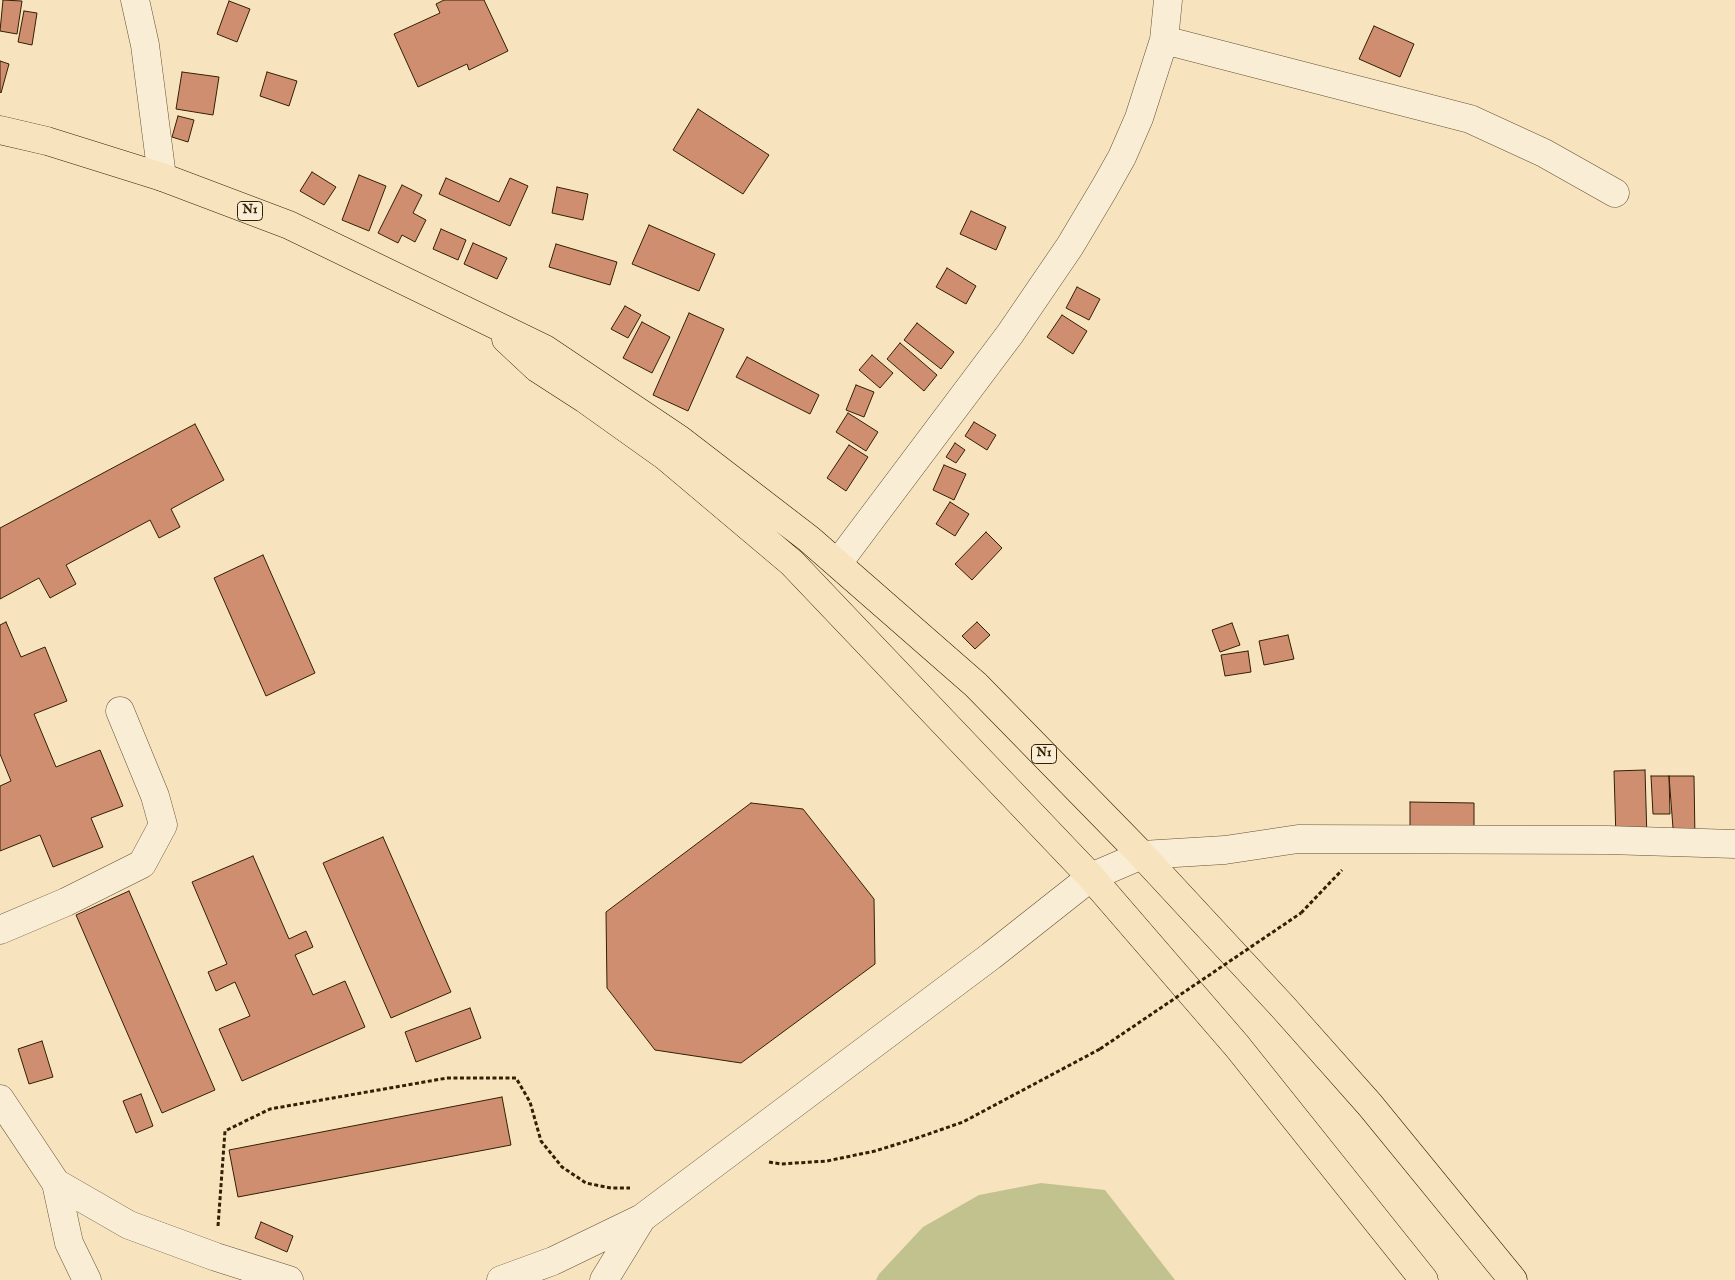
<!DOCTYPE html>
<style>
body{margin:0}
canvas{display:block;background:#f7e4be}
</style>
<canvas width="1735" height="1280"></canvas>
<script>
const ctx = document.querySelector('canvas').getContext('2d');
ctx.lineJoin = 'round';
function paint(path, color) { ctx.fillStyle = color; ctx.fill(path, 'evenodd'); }
const poly = rows => new Path2D(rows.map(r => 'M' + r).join(''));
function stroke(path, color, width, dash) { ctx.strokeStyle = color; ctx.lineWidth = width; ctx.lineCap = dash ? 'butt' : 'round'; ctx.setLineDash(dash || []); ctx.stroke(path); }
function write(font, color, halo, rows, align = 'center') {
  ctx.font = font + ' "IM FELL English",serif'; ctx.lineWidth = 4; ctx.setLineDash([]); ctx.textBaseline = 'middle'; ctx.strokeStyle = halo; ctx.fillStyle = color; for (const [text, x, y, turn = 0] of rows) {
    ctx.save(); ctx.translate(x, y); ctx.rotate((+turn || 0) * Math.PI / 180); ctx.textAlign = isNaN(turn) ? turn : align; if (halo) ctx.strokeText(text, 0, 0); ctx.fillText(text, 0, 0); ctx.restore();
  }
}
paint(poly([
 [1041,1183,1105,1190,1175,1280,876,1280,879,1274,923,1227,979,1195]
]), '#c2c28e');
const building = poly([
 [3,0,22,1,17,34,0,31,3,0],
 [444,0,484,0,508,51,469,70,467,64,418,87,394,34,440,13,436,4,444,0],
 [229,1,250,9,237,42,217,34,229,1],
 [24,11,37,13,32,45,18,42,24,11],
 [1374,26,1414,44,1400,77,1359,59,1374,26],
 [0,61,9,64,1,93,0,92,0,61],
 [182,72,219,77,213,115,176,109,182,72],
 [267,72,297,81,289,106,260,96,267,72],
 [698,109,769,155,743,194,673,150,698,109],
 [178,116,194,120,188,142,172,137,178,116],
 [312,172,336,187,324,205,300,191,312,172],
 [359,175,386,186,369,231,342,220,359,175],
 [446,178,499,202,510,178,528,186,510,226,439,194,446,178],
 [402,185,422,195,413,213,426,220,415,242,402,235,398,243,378,233,402,185],
 [557,187,588,194,583,220,552,213,557,187],
 [971,211,1006,227,996,250,960,234,971,211],
 [649,225,715,254,699,291,632,264,649,225],
 [441,229,466,240,458,260,433,249,441,229],
 [473,243,507,258,497,279,464,264,473,243],
 [556,244,617,262,610,285,549,267,556,244],
 [947,268,976,286,966,304,936,287,947,268],
 [1077,287,1100,299,1089,320,1066,308,1077,287],
 [625,306,641,315,628,338,611,329,625,306],
 [689,313,724,329,688,411,653,395,689,313],
 [1062,315,1087,331,1073,354,1047,337,1062,315],
 [642,322,670,337,652,373,623,358,642,322],
 [917,323,954,352,941,369,904,340,917,323],
 [900,343,937,375,924,391,887,359,900,343],
 [872,355,893,373,880,388,859,370,872,355],
 [747,357,819,395,810,414,736,377,747,357],
 [856,385,874,392,864,417,846,410,856,385],
 [848,413,878,432,866,451,836,432,848,413],
 [974,422,996,435,987,450,965,436,974,422],
 [195,424,224,480,171,509,180,527,159,538,150,520,66,565,76,584,50,598,39,578,0,599,0,528,195,424],
 [955,443,965,450,956,463,946,457,955,443],
 [849,445,868,457,846,491,827,478,849,445],
 [944,465,966,474,954,500,933,490,944,465],
 [950,502,969,514,955,536,936,524,950,502],
 [986,532,1002,548,972,580,955,564,986,532],
 [263,555,315,673,266,696,214,578,263,555],
 [6,622,21,657,45,647,67,701,34,714,56,767,100,750,123,806,91,818,103,847,53,867,40,835,0,851,0,786,11,781,0,754,0,625,6,622],
 [977,622,990,635,975,649,962,636,977,622],
 [1232,623,1240,645,1220,652,1212,630,1232,623],
 [1288,635,1294,659,1264,665,1259,641,1288,635],
 [1248,651,1251,672,1225,676,1221,655,1248,651],
 [1645,770,1647,839,1616,839,1614,771,1645,770],
 [1651,776,1669,776,1670,814,1653,814,1651,776],
 [1669,776,1694,776,1695,840,1674,841,1669,776],
 [1410,802,1474,803,1474,835,1410,834,1410,802],
 [751,803,803,809,874,899,875,964,741,1063,655,1050,607,988,606,912,751,803],
 [383,837,451,992,391,1018,323,863,383,837],
 [253,856,289,939,306,931,313,947,295,955,313,995,345,981,365,1027,242,1081,219,1029,250,1016,235,982,216,991,208,972,227,964,192,882,253,856],
 [129,891,215,1090,162,1113,76,915,129,891],
 [470,1008,481,1038,416,1062,405,1032,470,1008],
 [42,1041,53,1077,29,1084,18,1049,42,1041],
 [141,1094,153,1126,136,1133,123,1101,141,1094],
 [502,1097,511,1145,238,1197,229,1150,502,1097],
 [261,1222,293,1236,287,1252,255,1238,261,1222]
]);
paint(building, '#d08e71');
stroke(building, '#322004', 1);
const minor = poly([
 [135,0,145,45,162,177],
 [1164,40,1470,119,1544,153,1615,193],
 [838,563,1010,334,1070,246,1104,189,1122,157,1139,118,1164,40,1168,0],
 [0,930,66,902,142,864,163,825,155,796,120,711],
 [0,1099,56,1183,69,1243,87,1280],
 [56,1183,129,1225,216,1257,289,1280],
 [501,1280,553,1261,642,1218],
 [604,1280,642,1218,991,956,1091,877,1142,855,1225,850,1298,839,1607,840,1735,844]
]);
const trunk = poly([
 [0,130,47,141,162,177,289,225,545,349,679,439,809,539,976,685,1142,855,1283,1007,1370,1105,1513,1280],
 [506,339,537,368,585,399,665,456,792,563,1091,877,1237,1046,1424,1280]
]);
stroke(minor, '#635132', 29);
stroke(trunk, '#322004', 29);
stroke(poly([
 [1301,913,1342,870],
 [769,1162,781,1164,827,1161,875,1151,917,1138,963,1122,1100,1049],
 [218,1226,225,1131,270,1109,447,1078,516,1078,530,1102,541,1141,562,1167,586,1183,611,1188,630,1188]
]), '#322004', 3, [4, 2.5]);
stroke(minor, '#faedd5', 28);
stroke(trunk, '#f7e4be', 28);
stroke(poly([
 [1100,1049,1301,913]
]), '#322004', 3, [4, 2.5]);
for (const [x, y, w] of [
 [250,211,25],
 [1044,754,25]
]) { const box = new Path2D(); box.roundRect(x - w / 2, y - 9.5, w, 19, 4); ctx.fillStyle = '#faedd5'; ctx.fill(box); stroke(box, '#322004', 1); }
write('bold 12px', '#322004', null, [
 ["N1",250,211],
 ["N1",1044,754]
]);
</script>
